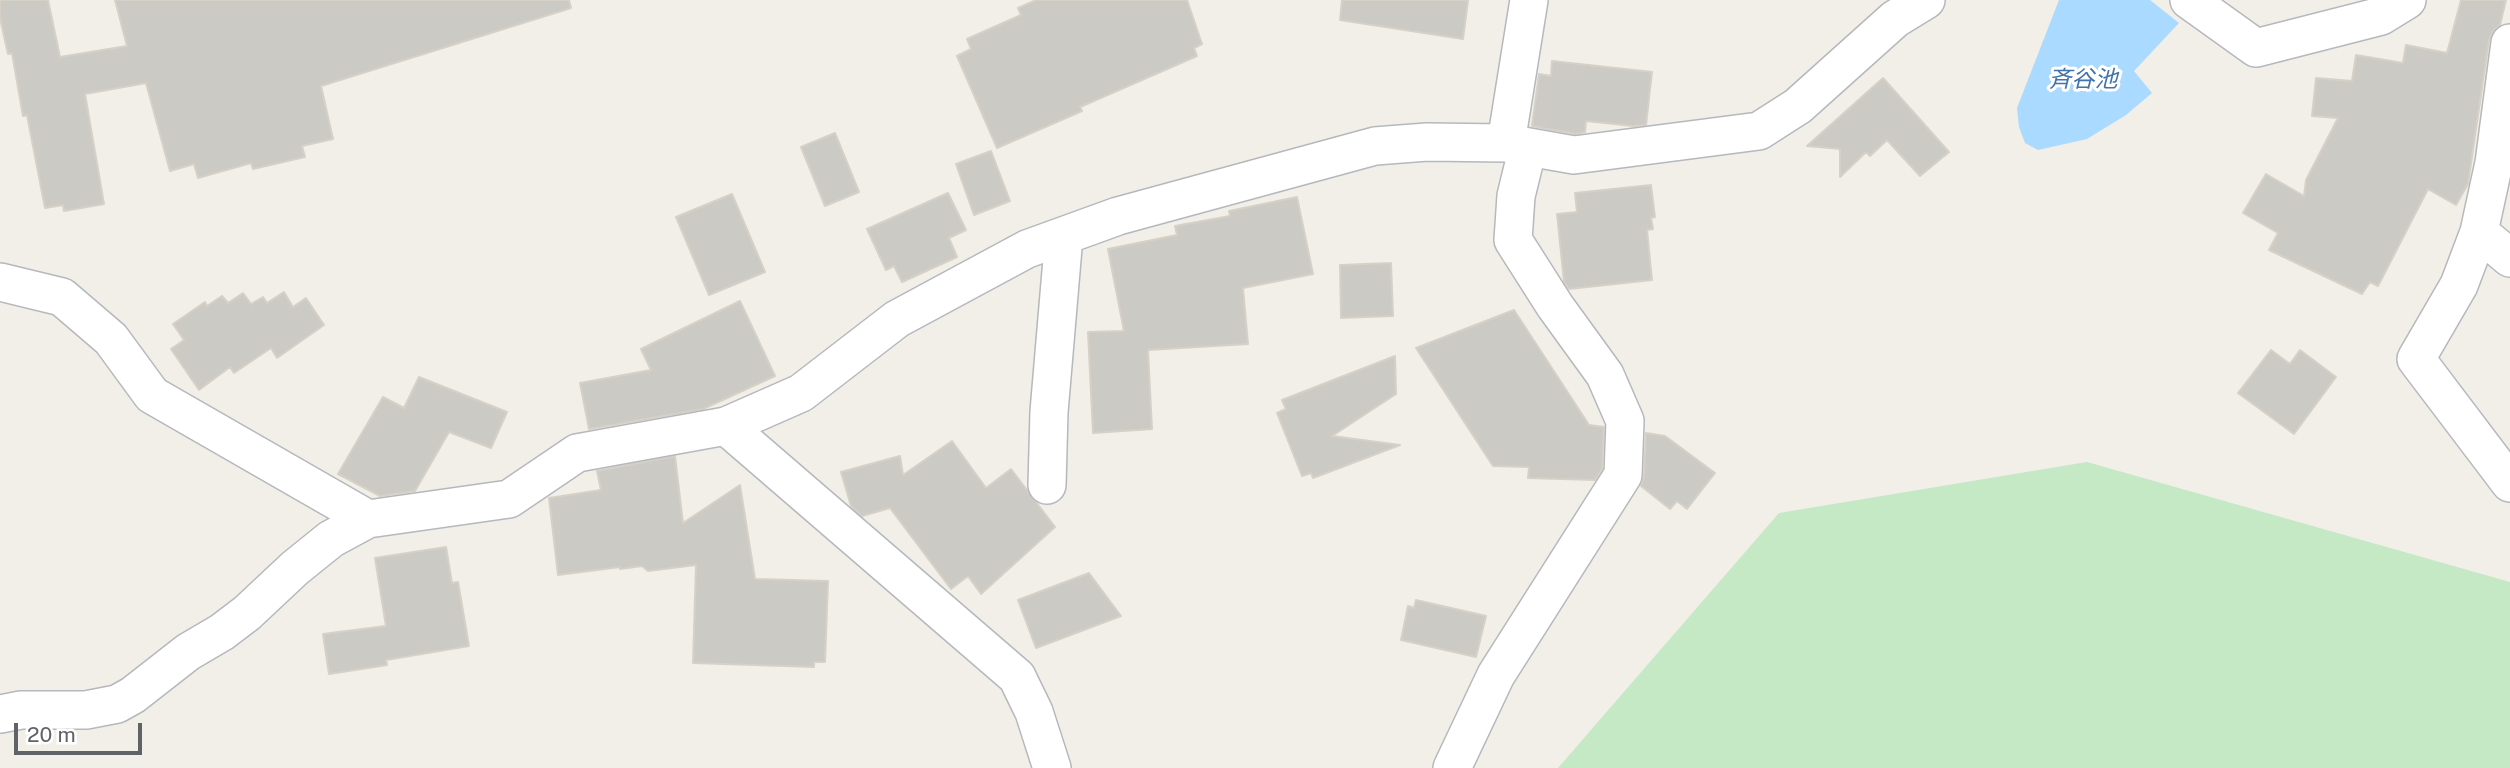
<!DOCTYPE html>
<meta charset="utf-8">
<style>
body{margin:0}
#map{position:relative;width:2510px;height:768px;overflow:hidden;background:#f1efe8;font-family:"Public Sans",sans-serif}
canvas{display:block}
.scale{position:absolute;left:14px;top:723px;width:128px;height:32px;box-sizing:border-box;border:4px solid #5f6368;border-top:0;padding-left:9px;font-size:21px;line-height:24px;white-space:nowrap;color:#5f6368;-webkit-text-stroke:5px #fff;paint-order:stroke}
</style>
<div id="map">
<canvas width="2510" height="768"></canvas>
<div class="scale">20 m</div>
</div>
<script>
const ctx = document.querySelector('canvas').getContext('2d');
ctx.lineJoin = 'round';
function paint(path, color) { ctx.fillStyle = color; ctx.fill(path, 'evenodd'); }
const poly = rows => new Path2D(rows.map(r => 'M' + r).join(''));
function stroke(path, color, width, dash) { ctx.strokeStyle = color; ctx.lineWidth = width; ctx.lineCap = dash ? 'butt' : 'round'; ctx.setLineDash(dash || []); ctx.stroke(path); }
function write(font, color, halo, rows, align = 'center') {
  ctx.font = font + ' "Public Sans","Noto Sans JP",sans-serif'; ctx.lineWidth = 6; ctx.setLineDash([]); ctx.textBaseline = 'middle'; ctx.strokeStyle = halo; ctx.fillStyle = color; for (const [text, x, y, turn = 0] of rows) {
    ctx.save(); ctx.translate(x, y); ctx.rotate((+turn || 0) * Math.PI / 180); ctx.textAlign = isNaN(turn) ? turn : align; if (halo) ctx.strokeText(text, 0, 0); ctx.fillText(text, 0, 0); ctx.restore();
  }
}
paint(poly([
 [2087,462,2510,582,2510,768,1558,768,1779,513]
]), '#c5e8c5');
paint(poly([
 [2059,0,2150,0,2179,23,2134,71,2152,93,2126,115,2087,139,2038,150,2025,143,2019,127,2017,108]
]), '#aadaff');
const building = poly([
 [0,0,48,0,60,57,127,46,115,0,569,0,571,8,321,86,333,139,302,146,305,157,253,169,251,163,198,178,194,164,170,171,146,83,85,94,104,204,64,211,63,205,45,208,27,115,23,116,12,53,8,54,0,18,0,0],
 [1036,0,1187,0,1202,44,1194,48,1197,56,1080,107,1082,111,997,148,957,56,971,49,967,39,1021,15,1018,8,1036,0],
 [1342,0,1468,0,1463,39,1340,20,1342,0],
 [2461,0,2506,0,2500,25,2493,31,2489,40,2468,184,2456,205,2428,189,2378,286,2370,282,2362,294,2269,250,2278,233,2243,213,2266,174,2304,196,2306,180,2338,118,2312,116,2316,78,2352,81,2356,55,2403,63,2406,45,2447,53,2461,0],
 [1552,61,1652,72,1646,125,1633,126,1586,121,1585,132,1576,134,1532,126,1539,74,1551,76,1552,61],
 [1883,78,1949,152,1920,176,1887,140,1870,156,1866,152,1840,177,1840,149,1807,146,1883,78],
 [835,133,859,192,825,206,801,147,835,133],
 [991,151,1010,201,974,215,956,164,991,151],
 [1651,185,1655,217,1651,218,1653,229,1647,230,1652,280,1569,289,1564,282,1557,214,1577,212,1575,193,1651,185],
 [948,193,966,230,949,238,957,257,902,282,894,266,886,270,867,229,948,193],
 [732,194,765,272,709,295,676,217,732,194],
 [1297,197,1313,274,1243,288,1248,344,1148,350,1152,429,1093,433,1088,332,1124,331,1108,249,1177,235,1175,226,1230,216,1229,211,1297,197],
 [1391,263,1393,316,1341,318,1340,265,1391,263],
 [284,292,293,307,306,298,324,325,277,358,271,348,234,373,230,367,199,390,171,349,184,340,173,324,205,302,207,306,222,296,228,303,243,293,251,304,263,297,267,303,284,292],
 [740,301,775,376,703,409,589,429,580,383,651,370,641,349,740,301],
 [1514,310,1589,425,1604,427,1602,469,1595,480,1528,478,1529,467,1493,466,1416,348,1514,310],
 [2271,350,2290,364,2300,350,2336,377,2294,434,2238,393,2271,350],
 [1395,356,1396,394,1332,436,1400,445,1313,478,1311,473,1302,476,1277,413,1286,409,1282,400,1395,356],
 [419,377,507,412,491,448,449,432,415,491,380,496,338,474,383,397,404,408,419,377],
 [1646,433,1665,436,1715,473,1687,509,1677,501,1670,509,1641,486,1644,476,1646,433],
 [952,441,986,488,1011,469,1055,527,981,594,968,576,951,589,890,508,862,516,851,506,841,472,900,456,903,475,952,441],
 [675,456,683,523,740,485,755,579,828,581,825,662,814,662,814,667,693,663,696,565,648,571,642,566,620,569,620,567,558,575,549,498,601,490,597,471,675,456],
 [446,547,452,583,458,582,469,646,386,660,387,665,329,674,323,634,386,626,375,558,446,547],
 [1089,573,1121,616,1036,648,1018,600,1089,573],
 [1416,600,1486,616,1476,657,1401,640,1408,606,1414,608,1416,600]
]);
paint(building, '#cccac5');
stroke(building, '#d6d1c6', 2);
const minor = poly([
 [2189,0,2256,48,2381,16,2407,0],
 [2510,43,2494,163,2479,232,2459,285,2416,359,2510,483],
 [1506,143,1529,0],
 [2479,232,2510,258],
 [0,282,62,297,111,339,152,395,368,519],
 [726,426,1017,677,1034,712,1052,768],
 [1047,485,1049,412,1064,236],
 [0,714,21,710,86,710,117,704,133,695,188,652,222,632,247,613,295,568,331,539,368,519,509,499,577,453,726,426,801,393,897,319,1027,249,1118,216,1375,146,1427,142,1506,143,1574,155,1759,131,1798,106,1895,19,1926,0],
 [1452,768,1496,675,1623,475,1625,421,1605,375,1555,306,1513,240,1516,196,1528,147]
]);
stroke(minor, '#b5b8bc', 40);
stroke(minor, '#fff', 37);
write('italic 23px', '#4174aa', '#fff', [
 ["斉谷池",2083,80]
]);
</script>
